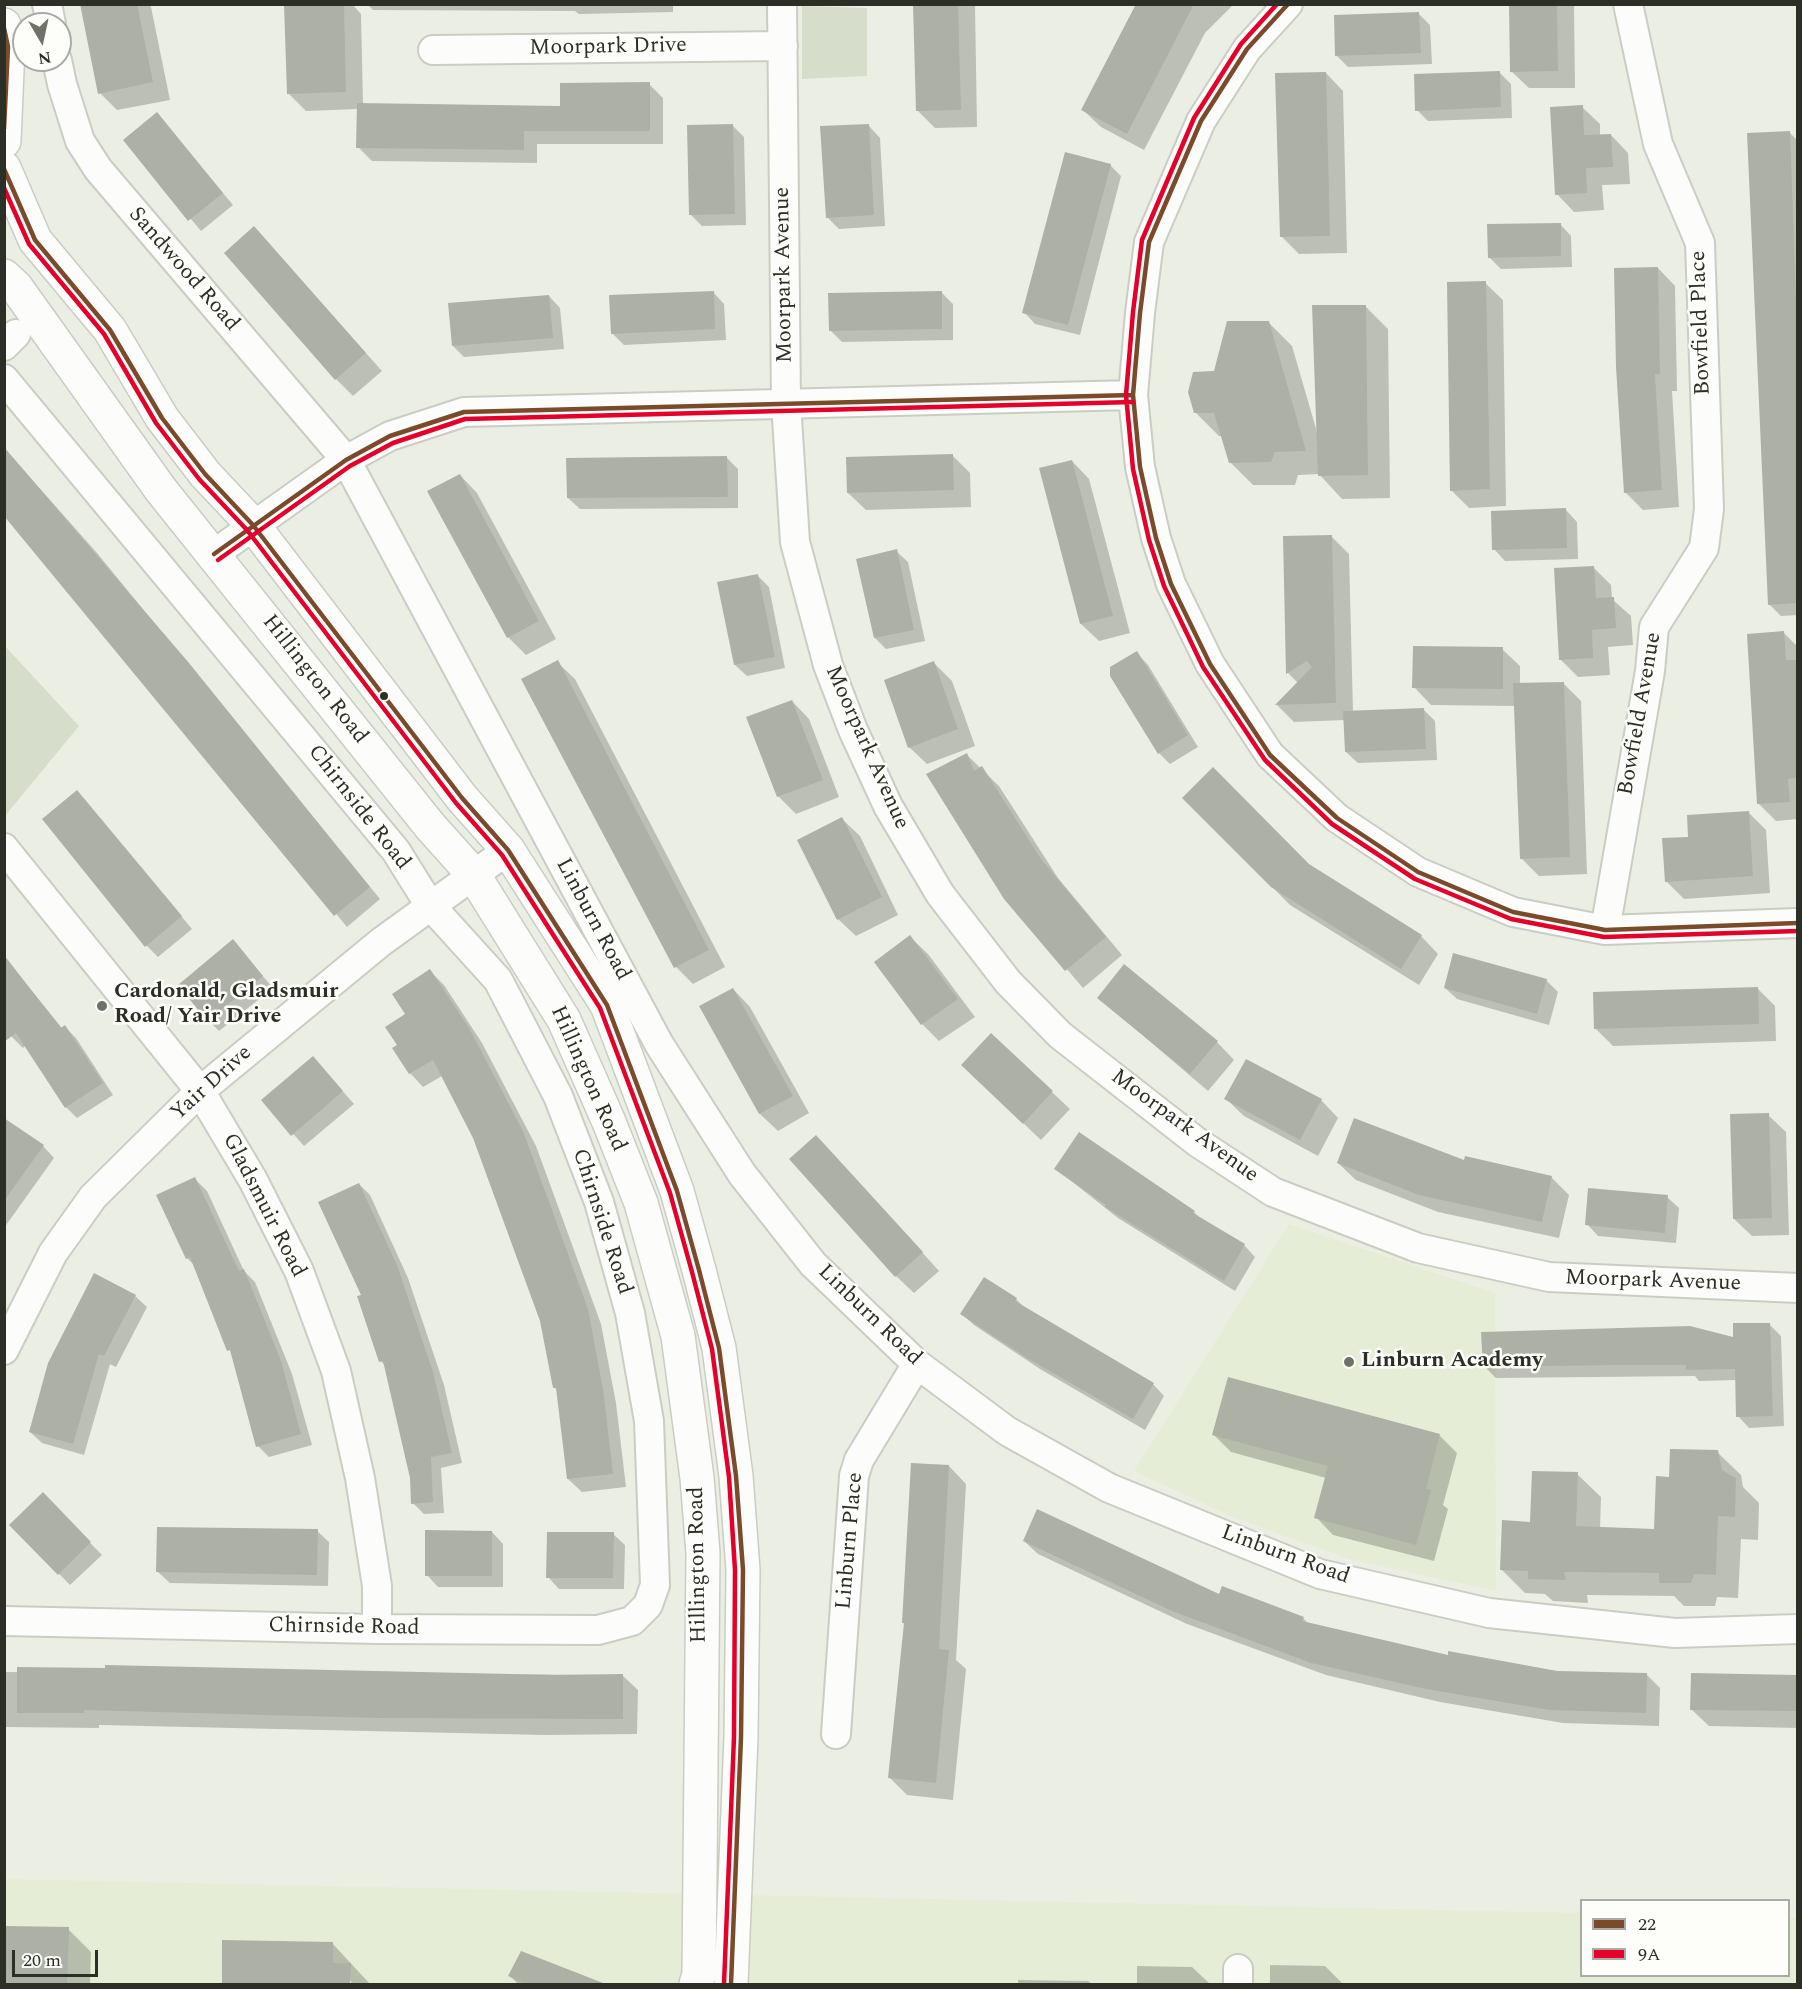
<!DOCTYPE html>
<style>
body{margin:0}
#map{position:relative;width:1802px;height:1989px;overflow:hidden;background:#ebefe3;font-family:Spectral,serif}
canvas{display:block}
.frame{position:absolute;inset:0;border:6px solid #2c2f26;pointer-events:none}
.legend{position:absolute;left:1580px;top:1899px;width:210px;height:78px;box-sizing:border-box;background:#fdfefa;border:2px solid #a9aba5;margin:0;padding:8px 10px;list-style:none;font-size:18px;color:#2c2f26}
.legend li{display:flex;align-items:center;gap:12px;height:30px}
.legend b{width:30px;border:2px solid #a9aba5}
.north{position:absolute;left:12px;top:12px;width:60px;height:60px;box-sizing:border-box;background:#fdfefa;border:2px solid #a9aba5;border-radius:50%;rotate:171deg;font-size:16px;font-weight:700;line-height:24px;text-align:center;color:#2c2f26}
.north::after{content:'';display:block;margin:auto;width:21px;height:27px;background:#6f7268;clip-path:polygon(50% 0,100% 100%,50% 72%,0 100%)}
.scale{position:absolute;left:12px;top:1950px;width:86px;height:27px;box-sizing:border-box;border:3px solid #2c2f26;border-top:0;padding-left:8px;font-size:18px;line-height:21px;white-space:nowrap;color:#2c2f26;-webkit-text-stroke:4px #fdfefa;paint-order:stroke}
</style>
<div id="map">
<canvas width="1802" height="1989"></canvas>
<div class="frame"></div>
<ul class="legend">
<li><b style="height:8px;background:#7a4b2a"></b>22</li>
<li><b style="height:8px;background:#e4002b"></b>9A</li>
</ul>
<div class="north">N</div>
<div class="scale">20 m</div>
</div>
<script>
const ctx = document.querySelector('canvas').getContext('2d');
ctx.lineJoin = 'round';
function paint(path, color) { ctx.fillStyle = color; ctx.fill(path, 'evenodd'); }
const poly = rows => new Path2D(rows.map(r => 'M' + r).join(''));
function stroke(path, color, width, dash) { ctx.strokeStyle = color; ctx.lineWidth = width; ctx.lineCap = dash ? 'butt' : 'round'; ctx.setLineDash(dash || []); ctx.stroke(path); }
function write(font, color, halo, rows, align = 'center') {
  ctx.font = font + ' Spectral,serif'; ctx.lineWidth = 5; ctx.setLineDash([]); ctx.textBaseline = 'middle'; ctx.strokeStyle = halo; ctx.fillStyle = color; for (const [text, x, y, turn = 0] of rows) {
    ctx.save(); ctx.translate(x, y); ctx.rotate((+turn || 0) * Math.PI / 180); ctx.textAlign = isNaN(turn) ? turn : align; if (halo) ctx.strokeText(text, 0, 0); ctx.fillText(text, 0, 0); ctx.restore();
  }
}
paint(poly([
 [1289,1224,1495,1293,1496,1591,1349,1559,1237,1519,1134,1471],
 [4,1879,1581,1913,1582,1976,1788,1976,1789,1918,1797,1918,1797,1984,5,1984]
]), '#e5edd6');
paint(poly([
 [802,6,867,8,867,76,802,79],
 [5,646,79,726,5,816]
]), '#d6ddca');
paint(poly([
 [82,4,148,4,151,7,170,100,117,110,100,93],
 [286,4,352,4,361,14,363,105,561,107,649,84,663,98,663,144,537,144,537,163,372,161,358,147,358,109,306,111,288,93],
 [367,4,673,4,673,12,579,14,575,11,373,10],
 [915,4,975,4,977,127,935,128,917,110],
 [1138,4,1234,4,1205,33,1144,150,1101,127,1083,110],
 [1510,4,1574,4,1575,88,1529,88,1511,71],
 [1418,13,1430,25,1432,64,1348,67,1337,56],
 [1499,72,1511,84,1512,118,1428,121,1417,110],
 [1326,73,1343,91,1347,253,1299,254,1281,236],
 [1582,107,1600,124,1600,136,1611,135,1628,153,1630,184,1602,185,1604,210,1574,212,1557,194],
 [157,114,233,205,201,231,125,140],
 [732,125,744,137,746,225,702,226,691,215],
 [869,126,880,138,885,226,839,229,827,217],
 [1789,132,1798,141,1798,615,1781,616,1769,604],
 [1110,165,1121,176,1080,335,1035,324,1024,312],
 [1560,224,1571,236,1572,267,1501,269,1489,257],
 [254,228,382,371,353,396,336,379],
 [1658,268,1675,286,1677,391,1672,391,1679,507,1643,510,1625,492],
 [1485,283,1503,300,1506,506,1469,508,1451,490],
 [713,292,724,304,726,340,624,345,612,333],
 [941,292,953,304,953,340,842,342,831,331],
 [549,296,560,308,564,349,464,357,453,346],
 [1365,306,1388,329,1390,498,1342,499,1319,474,1298,475,1295,485,1253,485,1230,462,1223,436,1219,436,1195,412,1215,373,1268,322,1292,346,1317,432],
 [4,448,97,553,380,899,347,927,46,561],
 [952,455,970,473,971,507,866,510,848,493],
 [726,457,738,469,738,508,580,509,568,498],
 [1072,461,1089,479,1130,633,1099,641,1081,624],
 [460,475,477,493,556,639,526,655,508,637,429,491],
 [1566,510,1577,522,1578,559,1505,561,1494,549],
 [1332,537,1349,554,1353,712,1424,710,1435,721,1437,760,1358,763,1346,752,1345,720,1294,722,1277,705,1298,683,1288,673,1285,538],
 [896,551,908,562,925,641,886,649,875,638],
 [1593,567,1611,585,1612,599,1631,616,1633,645,1608,647,1610,675,1578,677,1560,659],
 [757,575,769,587,785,668,747,676,735,665],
 [1784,633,1798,647,1798,819,1776,821,1758,803],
 [1502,649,1520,666,1520,685,1563,683,1581,701,1587,874,1539,876,1521,858,1515,706,1431,705,1414,687],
 [1137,653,1148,665,1198,747,1170,764,1159,753],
 [557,662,575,679,725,967,693,984,676,967],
 [934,663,952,681,975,746,927,764,909,747],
 [792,701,809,719,839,797,796,814,778,796],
 [967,755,999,786,1058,878,1122,955,1083,988,1006,898],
 [77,792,192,929,158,957,147,946],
 [1184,798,1421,936,1438,954,1419,985,1290,905],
 [1749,813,1766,830,1770,893,1684,899,1666,881,1690,838],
 [842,819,860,836,898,915,856,936,838,919],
 [910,937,928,954,975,1017,939,1041,922,1024],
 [233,941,273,988,219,1031,208,1020],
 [4,957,62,1028,65,1027,76,1038,113,1095,77,1118,66,1107,26,1045,23,1048,11,1036],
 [430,971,444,985,482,1043,536,1146,601,1324,616,1403,626,1487,582,1492,568,1479,558,1391,555,1388,542,1321,474,1137,442,1076,423,1087,410,1073,399,1045,407,1014],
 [1546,980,1558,992,1549,1025,1457,999,1445,988],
 [1757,988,1775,1006,1776,1041,1613,1046,1596,1029],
 [733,989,750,1007,809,1113,778,1131,760,1114,701,1007],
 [1099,998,1217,1042,1234,1060,1208,1091],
 [991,1035,1070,1109,1041,1140,980,1082],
 [324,1070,354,1104,304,1146,263,1100],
 [1226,1099,1321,1100,1338,1118,1318,1156,1244,1116],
 [1768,1115,1786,1132,1789,1235,1752,1236,1734,1219],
 [4,1123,43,1146,54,1158,4,1228],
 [833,1154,939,1271,914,1293,896,1276],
 [1465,1162,1552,1178,1569,1195,1559,1238,1438,1212,1356,1180,1338,1163],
 [1056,1169,1194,1212,1203,1221,1244,1245,1255,1257,1235,1291,1118,1218],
 [195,1179,207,1191,244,1271,255,1282,292,1374,312,1445,269,1457,258,1446,232,1354,195,1266,187,1258],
 [359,1184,370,1195,408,1278,444,1385,462,1463,441,1468,444,1513,424,1514,413,1503,411,1478,385,1366,381,1361,363,1296],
 [1667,1197,1679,1208,1676,1243,1598,1236,1587,1224],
 [135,1296,147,1307,116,1367,110,1364,84,1455,42,1443,30,1432],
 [1016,1299,1025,1308,1153,1384,1164,1396,1145,1430,1040,1369,974,1325,962,1314],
 [1769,1324,1781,1336,1784,1426,1749,1428,1738,1416,1737,1380,1699,1381,1695,1376,1496,1378,1485,1367,1735,1339],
 [1214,1435,1440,1436,1457,1453,1443,1505,1448,1509,1434,1561,1333,1535,1316,1517,1326,1478,1231,1452],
 [1717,1452,1741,1475,1743,1487,1759,1503,1758,1540,1741,1539,1738,1598,1717,1597,1715,1606,1684,1606,1674,1596,1587,1595,1588,1603,1553,1601,1545,1594,1525,1593,1502,1570,1532,1523,1577,1474,1601,1497,1600,1529,1655,1531,1670,1479],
 [949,1466,966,1484,956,1660,966,1669,953,1800,907,1795,890,1778,905,1625,903,1623],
 [50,1502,102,1555,70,1585,11,1525],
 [317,1531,329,1542,328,1586,170,1583,158,1572],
 [492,1532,503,1544,503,1587,438,1587,427,1575],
 [613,1534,625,1545,624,1589,559,1589,548,1577],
 [1024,1541,1303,1618,1309,1624,1449,1657,1557,1672,1647,1675,1660,1688,1659,1726,1563,1723,1440,1702,1326,1675,1187,1624,1038,1554],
 [4,1672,622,1675,638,1690,637,1734,545,1735,99,1725,99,1728,6,1727,4,1731],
 [1692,1674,1798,1676,1798,1728,1709,1726,1691,1709],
 [4,1927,68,1929,91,1952,90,1984,4,1984],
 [224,1942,332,1943,370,1984,352,1984,349,1977,349,1984,223,1984],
 [1270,1965,1325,1966,1343,1984,1270,1984],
 [1137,1966,1192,1967,1210,1984,1137,1984],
 [510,1976,578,1982,576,1984,518,1984],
 [1018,1980,1088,1981,1092,1984,1018,1984]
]), '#0003');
paint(poly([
 [80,4,137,4,153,82,98,94],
 [284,4,344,4,346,92,287,94],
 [913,4,958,4,961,110,916,111],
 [1136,4,1194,4,1127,134,1081,110],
 [1509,4,1557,4,1558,71,1510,72],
 [1419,12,1421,53,1335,56,1334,15],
 [1500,71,1501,107,1415,111,1414,74],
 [1326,72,1330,236,1280,237,1275,73],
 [650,82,650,131,524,131,524,150,356,148,357,103,560,106,560,83],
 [1583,105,1584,135,1611,134,1613,167,1586,168,1587,193,1555,195,1550,107],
 [157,112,223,193,188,221,123,140],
 [733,124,735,214,689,215,687,125],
 [869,124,874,215,826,218,820,126],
 [1790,131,1797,325,1797,603,1768,605,1747,133],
 [1065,152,1111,164,1068,325,1022,313],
 [1561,223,1561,256,1488,258,1487,224],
 [254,226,366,353,335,380,224,253],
 [1658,267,1660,374,1655,374,1662,490,1624,493,1616,367,1614,268],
 [1486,281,1490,489,1450,491,1447,282],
 [714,291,715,329,611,334,609,295],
 [942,291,942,329,829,331,828,293],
 [549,295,553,338,452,346,448,303],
 [1312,305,1366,305,1368,475,1318,476],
 [1227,321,1269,321,1306,451,1275,452,1271,462,1229,463,1214,413,1194,413,1188,392,1193,372,1214,371],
 [4,447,189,663,370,887,334,916,4,516],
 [953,454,954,490,847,493,846,457],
 [727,456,728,497,567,498,566,458],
 [1072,460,1113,616,1080,624,1039,468],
 [460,474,539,621,507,638,427,491],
 [1566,508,1567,548,1492,550,1491,511],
 [1332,535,1336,703,1275,705,1312,667,1307,661,1286,674,1283,536],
 [897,549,914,630,874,638,856,559],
 [1594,566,1596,598,1614,597,1616,628,1592,630,1593,658,1559,660,1554,568],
 [758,574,775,657,734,665,717,582],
 [1784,631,1786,660,1797,660,1797,778,1788,779,1790,802,1757,804,1747,634],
 [1413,646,1503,647,1503,689,1412,688],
 [1137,651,1188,735,1158,754,1110,676,1110,667],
 [558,660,709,950,674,968,521,679],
 [934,661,958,729,908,748,884,680],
 [1564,682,1570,857,1520,859,1513,683],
 [792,700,823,780,777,797,746,717],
 [1424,708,1426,749,1345,752,1343,711],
 [967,753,974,771,982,766,1041,859,1106,937,1065,971,1004,899,926,774],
 [1213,767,1309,864,1422,935,1401,969,1271,887,1182,798],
 [77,790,182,916,145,947,42,819],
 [1749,811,1753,876,1665,882,1662,838,1688,837,1687,815],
 [842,817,882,897,837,920,797,840],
 [910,935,958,999,921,1025,874,962],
 [233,939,263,976,207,1021,178,985],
 [1453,953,1547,979,1537,1014,1444,988],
 [4,955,61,1028,65,1025,103,1083,65,1108,16,1033,4,1042],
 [1124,964,1218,1041,1190,1074,1097,998],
 [430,969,469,1028,523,1131,552,1210,588,1309,603,1389,613,1474,567,1479,556,1388,553,1388,540,1321,473,1138,433,1060,409,1074,392,1048,397,1045,385,1027,405,1014,392,994],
 [1758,987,1759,1024,1594,1029,1593,992],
 [733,988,793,1096,759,1114,699,1006],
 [991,1033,1053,1091,1023,1124,961,1065],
 [313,1056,343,1091,291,1136,261,1100],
 [1246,1059,1322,1099,1300,1140,1224,1099],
 [1769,1113,1772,1218,1733,1219,1730,1114],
 [4,1118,44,1145,4,1201],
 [1354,1118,1464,1160,1465,1156,1552,1176,1542,1222,1419,1195,1337,1163],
 [1079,1132,1195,1211,1193,1213,1245,1244,1224,1281,1105,1207,1106,1205,1054,1169],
 [816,1135,923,1252,895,1277,789,1159],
 [195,1177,239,1271,244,1269,281,1361,301,1434,256,1447,230,1350,227,1351,190,1257,186,1259,156,1195],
 [359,1183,397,1265,433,1372,452,1453,431,1457,433,1502,411,1504,410,1478,383,1361,379,1362,357,1296,361,1295,318,1202],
 [1588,1188,1668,1195,1665,1233,1585,1225],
 [94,1273,136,1295,104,1356,99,1354,73,1444,29,1432,48,1363],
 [984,1277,1017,1298,1015,1301,1154,1383,1133,1419,1027,1358,960,1314],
 [1733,1323,1770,1323,1773,1416,1736,1417,1735,1369,1686,1370,1686,1365,1621,1365,1483,1367,1481,1332,1690,1326,1733,1337],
 [1228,1377,1440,1434,1426,1489,1431,1490,1416,1545,1314,1518,1328,1466,1212,1435],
 [1670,1449,1718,1450,1722,1470,1736,1478,1735,1517,1718,1516,1716,1575,1694,1574,1691,1583,1659,1583,1659,1573,1564,1572,1566,1580,1528,1579,1528,1571,1500,1570,1502,1520,1530,1522,1532,1471,1578,1472,1576,1526,1654,1529,1656,1476,1669,1477],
 [911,1463,949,1465,939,1649,949,1650,936,1783,888,1778,904,1623,902,1623],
 [43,1492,91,1542,58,1575,9,1525],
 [1037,1509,1219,1594,1222,1586,1304,1617,1302,1621,1448,1655,1448,1651,1557,1671,1647,1673,1646,1713,1549,1710,1426,1689,1311,1663,1172,1611,1023,1541],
 [157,1527,318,1529,317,1575,156,1572],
 [425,1530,492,1531,492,1576,425,1576],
 [547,1532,614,1532,613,1578,546,1578],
 [105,1665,556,1675,623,1674,623,1719,375,1718,84,1710,84,1713,17,1713,17,1667,105,1668],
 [1691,1673,1797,1675,1797,1711,1690,1710],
 [4,1926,69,1927,67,1984,4,1984],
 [222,1940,333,1942,333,1963,351,1963,350,1984,222,1984],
 [521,1951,603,1983,603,1984,526,1984,508,1976]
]), '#acb0a5');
const street = poly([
 [47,4,51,24],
 [782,4,786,403,795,542,828,665,853,730,888,806,940,894,1008,982,1060,1035,1197,1142,1273,1192,1418,1248,1549,1277,1798,1288],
 [1288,4,1247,49,1201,121,1149,242,1140,313,1133,395,1140,467,1156,538,1171,584,1210,664,1270,755,1337,818,1418,872,1513,912,1605,930,1798,923],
 [433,50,783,46],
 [57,60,62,84,80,141,98,169,346,460,659,1044,742,1174,813,1264,917,1364,1007,1431,1109,1488,1320,1574,1489,1613,1675,1633,1798,1629],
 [4,346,16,334],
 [4,379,396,851,429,904,498,980,558,1096,599,1202,630,1313,649,1421,655,1585,648,1605,632,1621,598,1630,377,1629,4,1621],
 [214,554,346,460,390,436,464,412,1133,395],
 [4,848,200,1091,253,1180,299,1271,336,1371,360,1478,377,1586,377,1629],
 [1605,930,1650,671,1654,627,1704,548,1709,509,1700,243,1658,144,1628,4],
 [4,1350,53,1253,93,1197,200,1091,381,942,508,850],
 [836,1734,854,1476,859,1460,917,1364],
 [1238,1984,1238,1969]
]);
const primary = poly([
 [4,25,8,47,4,141],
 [4,168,35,240,110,330,162,418,205,474,253,525,462,798,508,850,607,1005,677,1191,699,1270,719,1348,736,1476,743,1570,741,1737,731,1984],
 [4,276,16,287,161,490,430,826,473,874,564,1020,609,1122,641,1203,678,1336,697,1478,703,1553,699,1974,696,1984]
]);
stroke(street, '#c9cdc2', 32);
stroke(primary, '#c9cdc2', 36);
stroke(street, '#fcfdfb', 28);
stroke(primary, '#fcfdfb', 33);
stroke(poly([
 [1288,4,1247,49,1201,121,1149,242,1140,313,1133,395,1140,467,1156,538,1171,584,1210,664,1270,755,1337,818,1418,872,1513,912,1605,930,1798,923],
 [4,28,8,47,4,129],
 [4,169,35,240,110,330,162,418,205,474,253,525,462,798,508,850,607,1005,677,1191,699,1270,719,1348,736,1476,743,1570,741,1737,731,1984],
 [214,554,346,460,390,436,464,412,1133,395]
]), '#7a4b2a', 4.5);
stroke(poly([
 [1277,4,1241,44,1194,118,1142,240,1133,312,1126,395,1133,469,1149,540,1164,586,1203,667,1265,760,1332,824,1415,879,1511,919,1604,937,1798,931],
 [4,188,29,244,104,334,156,423,199,479,247,530,456,803,502,855,600,1008,670,1193,692,1272,712,1349,729,1477,735,1570,734,1737,724,1984],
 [218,560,350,466,393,443,465,419,1133,402]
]), '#e4002b', 4.5);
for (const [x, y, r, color] of [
 [384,696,5,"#2c2f26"],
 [102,1006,6,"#6f7268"],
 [1349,1362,6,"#6f7268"]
]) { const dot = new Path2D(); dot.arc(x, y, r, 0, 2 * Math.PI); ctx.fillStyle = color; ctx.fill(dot); stroke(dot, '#fdfefa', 2); }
write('22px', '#2c2f26', '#fdfefa', [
 ["Moorpark Drive",608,48,-1],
 ["Sandwood Road",183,270,49],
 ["Moorpark Avenue",785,275,-91],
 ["Bowfield Place",1702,323,-92],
 ["Hillington Road",314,680,52],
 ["Bowfield Avenue",1641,714,-80],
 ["Moorpark Avenue",866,748,66],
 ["Chirnside Road",358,808,52],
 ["Linburn Road",592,920,62],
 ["Hillington Road",587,1079,66],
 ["Yair Drive",212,1084,-42],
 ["Moorpark Avenue",1184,1127,36],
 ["Gladsmuir Road",263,1206,63],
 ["Chirnside Road",601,1222,72],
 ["Moorpark Avenue",1653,1282,2],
 ["Linburn Road",869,1316,44],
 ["Linburn Place",851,1541,-85],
 ["Linburn Road",1285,1556,20],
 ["Hillington Road",699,1565,-91],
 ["Chirnside Road",344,1628,1]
]);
write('bold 22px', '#2c2f26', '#fdfefa', [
 ["Cardonald, Gladsmuir",114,993],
 ["Road/ Yair Drive",114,1018],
 ["Linburn Academy",1361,1362]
], 'left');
</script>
